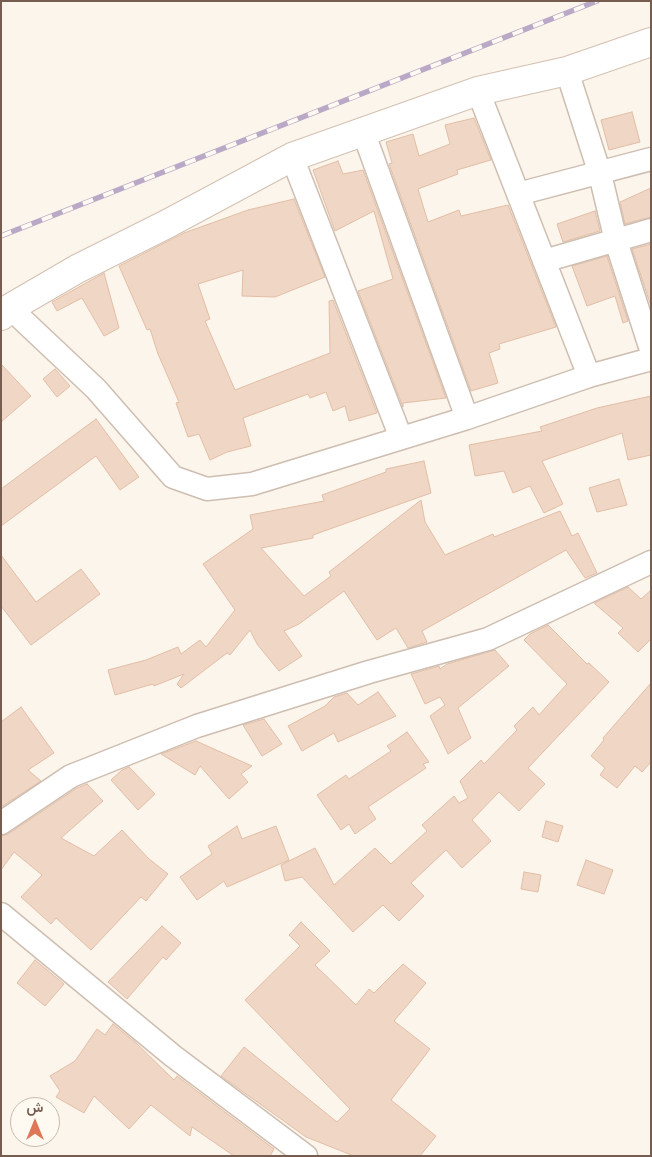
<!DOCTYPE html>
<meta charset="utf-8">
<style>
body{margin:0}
#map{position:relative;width:652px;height:1157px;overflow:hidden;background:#fcf5eb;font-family:Figtree,Vazirmatn,sans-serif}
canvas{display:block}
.frame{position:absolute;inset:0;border:2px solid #765d4f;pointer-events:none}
.north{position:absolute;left:10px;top:1097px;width:50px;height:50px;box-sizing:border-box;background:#fef9f1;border:1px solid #c8bbb0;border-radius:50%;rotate:0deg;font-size:14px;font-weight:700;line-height:20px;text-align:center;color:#765d4f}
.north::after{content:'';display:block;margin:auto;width:18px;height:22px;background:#de7858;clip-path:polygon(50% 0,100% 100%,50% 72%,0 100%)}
</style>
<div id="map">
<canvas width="652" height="1157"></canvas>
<div class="frame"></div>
<div class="north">ش</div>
</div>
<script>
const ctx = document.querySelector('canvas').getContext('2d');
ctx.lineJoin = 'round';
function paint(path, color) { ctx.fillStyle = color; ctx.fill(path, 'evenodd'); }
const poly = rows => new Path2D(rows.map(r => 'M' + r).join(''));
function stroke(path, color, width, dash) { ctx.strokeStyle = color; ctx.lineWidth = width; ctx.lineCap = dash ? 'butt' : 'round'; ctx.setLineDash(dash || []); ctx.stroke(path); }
const building = poly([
 [632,112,640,142,609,150,601,120,632,112],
 [474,118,491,160,457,170,458,174,418,189,428,222,459,210,461,216,508,205,556,327,499,344,500,349,489,353,498,383,471,391,389,164,392,163,386,142,413,134,419,156,450,144,445,125,474,118],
 [338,161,343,174,363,170,446,398,403,403,403,407,358,291,393,279,374,211,335,231,313,170,338,161],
 [651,188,651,217,625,224,620,202,651,188],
 [294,199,325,277,275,297,242,296,243,270,198,284,210,319,205,321,235,390,330,353,329,301,333,300,377,413,349,421,345,406,333,411,326,392,310,398,308,394,243,418,251,446,227,452,210,460,199,434,188,437,176,403,179,402,158,354,150,329,147,330,119,266,184,233,248,210,294,199],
 [595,211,600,231,563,242,557,224,595,211],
 [651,244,651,306,632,249,651,244],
 [607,256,628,321,623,323,615,296,587,306,572,266,607,256],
 [104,273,119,328,104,336,82,298,57,311,52,302,104,273],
 [1,364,31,396,1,422,1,364],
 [55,369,70,386,57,397,43,379,55,369],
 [651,396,651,455,628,460,622,433,542,461,563,504,544,513,530,486,513,493,504,471,475,476,469,445,542,431,540,427,597,408,651,396],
 [96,419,139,477,120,490,96,456,1,526,1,489,96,419],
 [424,461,431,493,313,535,313,538,261,548,304,596,331,576,329,572,421,500,425,522,445,555,493,534,494,537,560,511,572,536,578,533,597,573,585,578,566,550,422,631,427,642,408,648,396,628,377,640,344,591,299,624,284,631,302,656,279,671,257,644,250,630,230,655,227,653,181,688,177,684,184,674,154,686,153,684,115,695,108,670,146,660,178,647,181,654,200,640,206,647,235,610,203,564,253,529,250,515,324,501,322,495,386,472,386,469,424,461],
 [619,479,627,505,597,512,589,488,619,479],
 [1,555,36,602,81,569,100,594,31,645,1,606,1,555],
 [628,587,641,599,651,590,651,639,638,652,618,633,623,628,594,603,628,587],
 [548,625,587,664,589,663,609,682,528,768,545,784,519,811,499,792,472,820,491,841,462,868,446,850,411,883,424,896,399,921,383,905,353,932,302,877,285,881,281,865,315,848,334,885,375,848,391,864,427,831,422,825,454,796,459,803,468,798,460,781,481,760,484,764,517,730,514,726,533,707,539,715,567,684,524,640,530,634,548,625],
 [495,650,509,666,458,708,471,738,448,754,430,716,445,705,440,697,425,704,411,674,439,666,440,669,447,664,495,650],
 [651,683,651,762,642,772,635,766,617,788,600,775,605,768,591,756,604,740,603,738,651,683],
 [378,692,396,716,338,742,334,733,302,751,288,726,325,706,334,697,347,693,358,705,378,692],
 [21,707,54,753,28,770,41,781,1,807,1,722,21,707],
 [264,719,282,744,262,756,243,725,264,719],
 [407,732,429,762,423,764,426,768,368,807,376,819,355,834,349,824,341,830,317,795,346,775,349,779,391,751,387,746,407,732],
 [196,741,252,766,241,774,248,782,229,799,200,766,195,775,161,754,196,741],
 [129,767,155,794,138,810,111,780,122,770,129,767],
 [87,784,103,801,61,838,94,856,122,830,148,858,168,874,146,901,141,897,91,950,56,918,51,924,21,897,42,875,14,852,1,870,1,836,8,834,77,788,87,784],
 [546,821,563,826,558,842,542,837,546,821],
 [237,826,242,839,276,826,289,860,227,887,224,881,197,900,180,877,212,854,208,846,237,826],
 [586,860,613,870,604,894,577,885,586,860],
 [524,872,541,875,538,892,521,889,524,872],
 [301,922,330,951,315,965,356,1005,369,989,374,993,403,964,426,983,394,1021,430,1049,391,1100,436,1136,420,1156,354,1156,306,1137,221,1076,244,1047,337,1122,350,1109,245,1000,300,946,289,935,301,922],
 [162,926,181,943,166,960,163,957,127,999,108,982,162,926],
 [35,960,64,984,45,1006,17,983,35,960],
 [113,1024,135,1042,174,1080,177,1076,274,1149,270,1156,234,1156,192,1127,190,1136,151,1105,129,1129,94,1096,84,1113,56,1097,60,1091,50,1076,75,1061,97,1029,105,1035,113,1024]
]);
paint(building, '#f0d6c4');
stroke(building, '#e2bda5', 1);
const minor = poly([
 [567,71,600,174,616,241,651,350],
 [478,91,589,376],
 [363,131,467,418],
 [292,157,401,438],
 [518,194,651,159],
 [544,261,651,230],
 [10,308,96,389,173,477,207,489,252,484,467,418,589,376,651,359],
 [1,823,71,776,197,726,369,672,488,639,651,562],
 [1,914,173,1056,306,1156]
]);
const secondary = poly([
 [1,316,10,308,77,269,167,224,292,157,478,91,567,71,651,42]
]);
stroke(minor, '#cebeb1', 25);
stroke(secondary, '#d3c0b1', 30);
stroke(minor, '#fff', 22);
stroke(secondary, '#fff', 28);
const rail = poly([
 [1,236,597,1]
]);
stroke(rail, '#b9a8c6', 5.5);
stroke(rail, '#fef9f1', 4, [11]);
</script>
